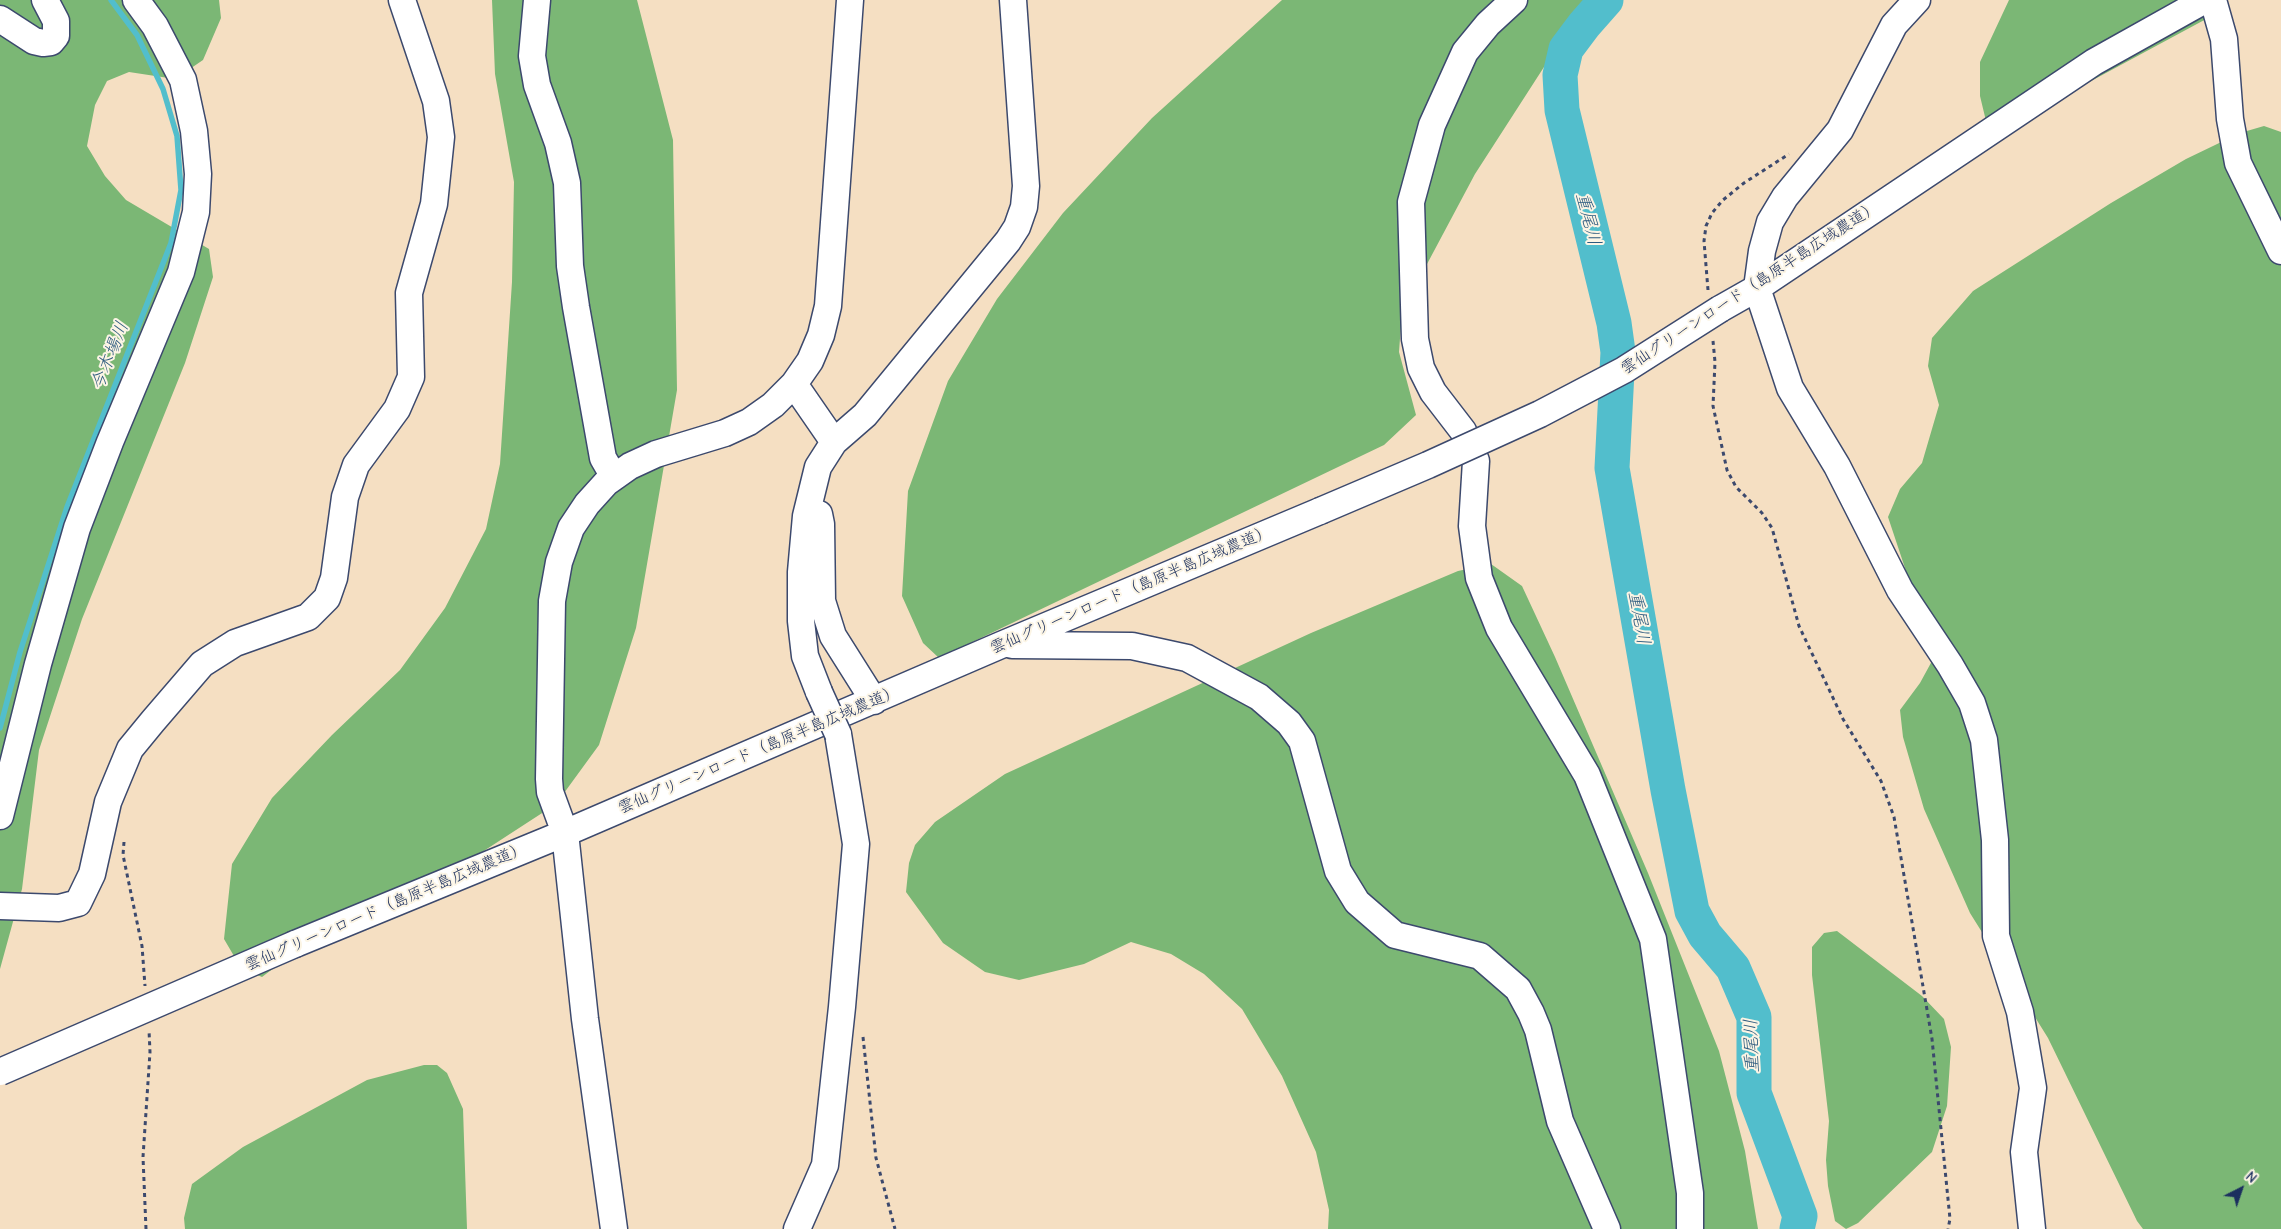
<!DOCTYPE html>
<meta charset="utf-8">
<style>
body{margin:0}
#map{position:relative;width:2281px;height:1229px;overflow:hidden;background:#f5dfc2;font-family:"Comic Neue",sans-serif}
canvas{display:block}
.north{position:absolute;left:2216px;top:1164px;width:50px;height:50px;-webkit-text-stroke:4px #fcf5e5;paint-order:stroke;rotate:41deg;font-size:14px;font-weight:700;line-height:20px;text-align:center;color:#1b2f5e}
.north::after{content:'';display:block;margin:auto;width:18px;height:22px;background:#1b2f5e;clip-path:polygon(50% 0,100% 100%,50% 72%,0 100%)}
</style>
<div id="map">
<canvas width="2281" height="1229"></canvas>
<div class="north">N</div>
</div>
<script>
const ctx = document.querySelector('canvas').getContext('2d');
ctx.lineJoin = 'round';
function paint(path, color) { ctx.fillStyle = color; ctx.fill(path, 'evenodd'); }
const poly = rows => new Path2D(rows.map(r => 'M' + r).join(''));
function stroke(path, color, width, dash) { ctx.strokeStyle = color; ctx.lineWidth = width; ctx.lineCap = dash ? 'butt' : 'round'; ctx.setLineDash(dash || []); ctx.stroke(path); }
function write(font, color, halo, rows, align = 'center') {
  ctx.font = font + ' "Comic Neue","Klee One",sans-serif'; ctx.lineWidth = 4; ctx.setLineDash([]); ctx.textBaseline = 'middle'; ctx.strokeStyle = halo; ctx.fillStyle = color; for (const [text, x, y, turn = 0] of rows) {
    ctx.save(); ctx.translate(x, y); ctx.rotate((+turn || 0) * Math.PI / 180); ctx.textAlign = isNaN(turn) ? turn : align; if (halo) ctx.strokeText(text, 0, 0); ctx.fillText(text, 0, 0); ctx.restore();
  }
}
paint(poly([
 [0,0,219,0,221,18,203,60,175,79,129,72,107,81,95,105,87,146,105,176,126,200,209,249,213,277,185,363,82,619,39,750,22,889,0,969],
 [492,0,637,0,673,140,677,390,636,628,599,745,556,804,396,908,291,955,262,977,241,968,224,939,232,864,272,798,332,735,400,670,445,608,486,529,500,464,512,282,514,182,495,74],
 [1282,0,1593,0,1564,36,1475,174,1402,311,1399,352,1416,415,1384,445,939,658,923,643,902,596,908,491,948,381,997,299,1063,213,1152,118],
 [2009,0,2226,0,2208,18,2015,122,1986,121,1980,96,1980,62],
 [2264,126,2281,132,2281,1229,2143,1229,2137,1221,2048,1038,1970,913,1924,809,1903,737,1900,710,1920,683,1932,661,1911,586,1888,517,1900,489,1922,463,1939,405,1928,366,1932,338,1973,291,2111,203,2186,159,2240,133],
 [1491,564,1522,586,1555,657,1648,873,1719,1051,1745,1151,1758,1229,1328,1229,1329,1210,1316,1152,1282,1076,1242,1009,1204,974,1171,954,1131,942,1084,964,1019,980,985,972,943,943,906,892,909,863,915,845,935,822,1005,774,1311,633,1458,571],
 [1837,931,1922,996,1944,1019,1951,1047,1947,1106,1932,1152,1858,1223,1846,1229,1835,1221,1828,1186,1826,1160,1829,1121,1812,975,1812,947,1824,933],
 [424,1065,437,1065,447,1073,463,1109,467,1229,185,1229,184,1218,192,1184,243,1147,367,1080]
]), '#7bb775');
stroke(poly([
 [0,728,20,652,67,507,171,243,181,190,177,136,163,89,137,35,111,0]
]), '#52becc', 5.5);
stroke(poly([
 [1606,0,1584,25,1566,49,1560,75,1562,110,1614,323,1618,352,1612,468,1668,790,1692,911,1705,935,1733,968,1754,1017,1754,1093,1800,1216,1797,1229]
]), '#52becc', 35);
const minor = poly([
 [537,0,532,56,537,85,558,143,567,183,570,266,576,307,603,458,614,477],
 [1514,0,1488,24,1465,52,1432,125,1411,202,1415,339,1421,368,1433,392,1463,431,1476,461,1472,526,1479,578,1499,628,1587,775,1653,939,1690,1193,1690,1229],
 [1917,0,1894,25,1840,130,1785,197,1770,222,1762,251,1757,288,1790,388,1837,466,1900,590,1950,665,1972,703,1984,740,1995,840,1996,936,2020,1012,2033,1088,2024,1152,2032,1229],
 [2213,0,2224,39,2230,119,2238,163,2281,251],
 [0,19,34,41,43,43,51,42,56,36,56,21,45,0],
 [1720,309,1757,288,2094,62,2205,0],
 [794,384,834,442],
 [819,514,821,524,822,601,833,636,874,701],
 [1012,645,1132,646,1187,658,1259,697,1289,723,1302,741,1338,871,1357,902,1395,935,1480,956,1518,989,1531,1013,1538,1030,1560,1121,1607,1229],
 [819,692,805,656,801,621,801,572,806,516,818,467,834,442,865,415,1008,241,1017,227,1024,207,1026,186,1013,0],
 [0,816,38,664,77,528,110,442,181,272,196,212,198,174,194,131,183,80,155,26,136,0],
 [0,906,59,908,78,903,92,874,108,802,130,749,153,721,202,664,235,643,308,617,327,598,334,578,345,497,356,465,397,409,411,377,409,293,434,204,441,137,436,101,402,0],
 [295,944,565,833,1001,645,1320,511],
 [614,1229,585,1019,565,833,550,792,549,779,552,601,559,562,571,528,587,504,606,483,630,466,656,454,725,433,749,422,773,405,794,384,810,361,821,335,828,306,850,0],
 [797,1229,825,1165,842,1007,856,844,838,734]
]);
stroke(minor, '#3c496d', 29);
stroke(poly([
 [1708,290,1704,241,1706,226,1712,213,1723,200,1744,183,1789,154],
 [1713,341,1715,362,1713,406,1727,470,1736,487,1762,513,1772,528,1799,626,1843,719,1881,781,1894,817,1932,1039,1950,1219,1948,1229],
 [124,842,123,855,142,946,145,986],
 [863,1037,876,1158,895,1229],
 [146,1229,143,1157,150,1052,149,1030]
]), '#3c496d', 3, [4, 4]);
stroke(minor, '#fff', 26);
const minorBridge = poly([
 [1320,511,1428,465,1540,414,1624,370,1720,309],
 [819,692,838,734],
 [0,1072,295,944]
]);
stroke(minorBridge, '#3c496d', 29, []);
stroke(minorBridge, '#fff', 26);
write('16px', '#1b2f5e', '#fcf5e5', [
 ["雲仙グリーンロード（島原半島広域農道）",1750,288,-33],
 ["雲仙グリーンロード（島原半島広域農道）",1131,590,-23],
 ["雲仙グリーンロード（島原半島広域農道）",759,750,-23],
 ["雲仙グリーンロード（島原半島広域農道）",386,907,-23]
]);
write('italic 18px', '#2c5a7f', '#fcf5e5', [
 ["重尾川",1588,219,76],
 ["今木場川",110,356,-68],
 ["重尾川",1639,618,80],
 ["重尾川",1752,1046,-92]
]);
</script>
